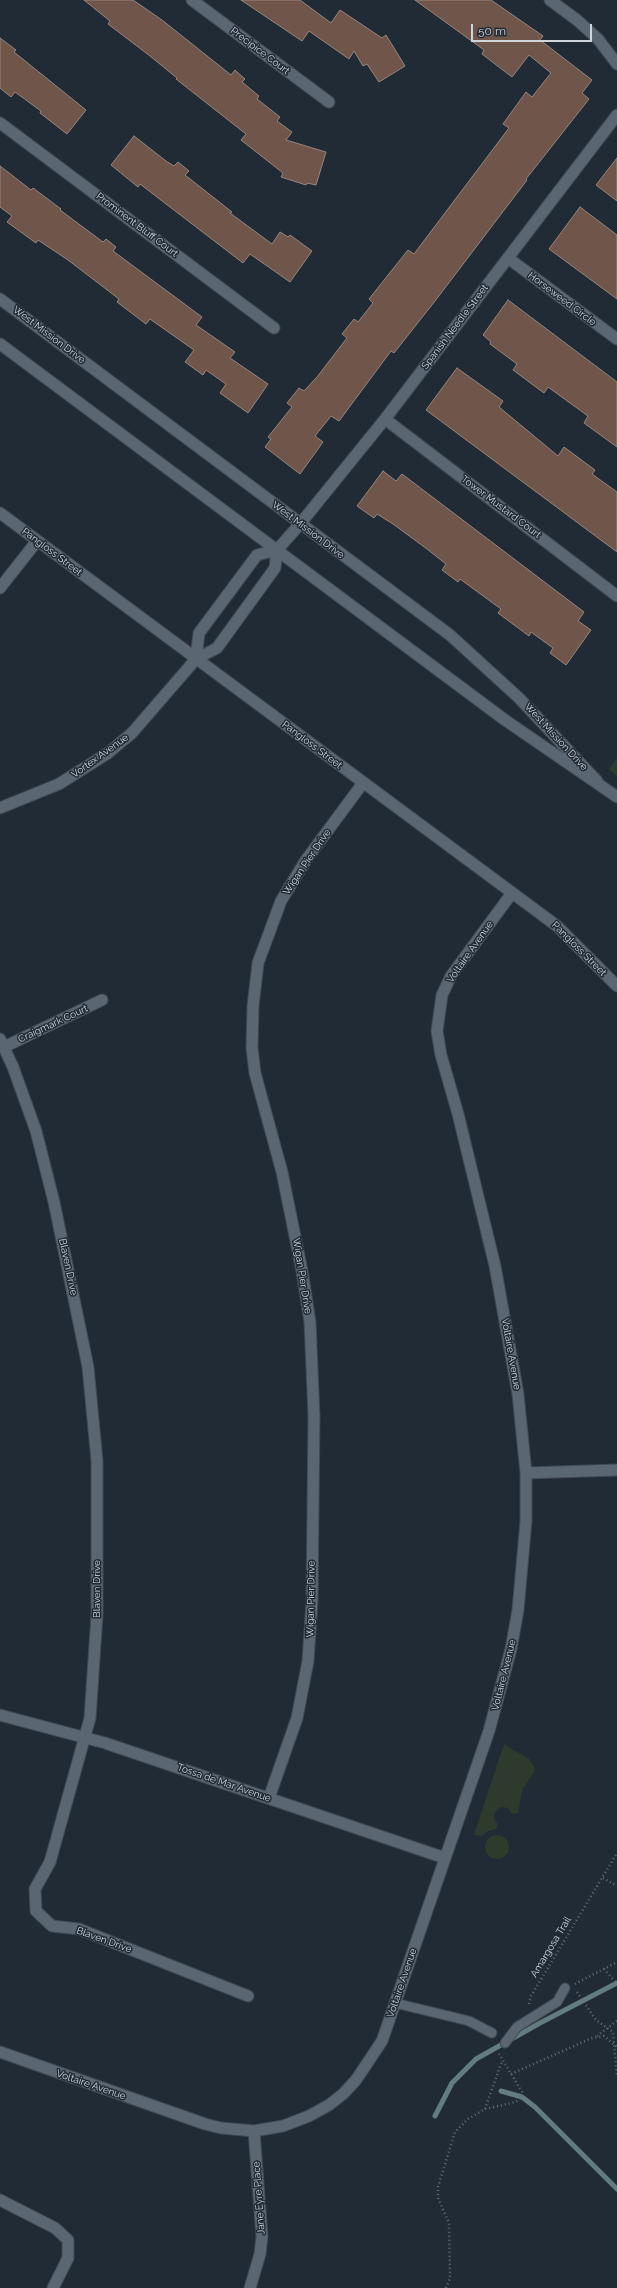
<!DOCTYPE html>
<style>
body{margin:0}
#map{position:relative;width:617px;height:2288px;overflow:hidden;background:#212b36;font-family:Raleway,sans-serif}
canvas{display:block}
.scale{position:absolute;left:471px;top:24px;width:121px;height:18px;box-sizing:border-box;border:2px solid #cfd5dc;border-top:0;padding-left:5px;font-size:12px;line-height:14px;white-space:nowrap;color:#cfd5dc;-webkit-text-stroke:3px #212b36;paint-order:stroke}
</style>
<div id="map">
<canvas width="617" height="2288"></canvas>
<div class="scale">50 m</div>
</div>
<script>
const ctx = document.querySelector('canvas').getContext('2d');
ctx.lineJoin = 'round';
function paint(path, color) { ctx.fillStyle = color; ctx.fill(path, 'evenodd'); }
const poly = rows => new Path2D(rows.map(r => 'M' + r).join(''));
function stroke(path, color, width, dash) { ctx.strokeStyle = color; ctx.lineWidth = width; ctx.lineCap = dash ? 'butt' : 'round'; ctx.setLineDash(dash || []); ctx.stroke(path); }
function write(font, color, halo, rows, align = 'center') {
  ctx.font = font + ' Raleway,sans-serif'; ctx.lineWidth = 3; ctx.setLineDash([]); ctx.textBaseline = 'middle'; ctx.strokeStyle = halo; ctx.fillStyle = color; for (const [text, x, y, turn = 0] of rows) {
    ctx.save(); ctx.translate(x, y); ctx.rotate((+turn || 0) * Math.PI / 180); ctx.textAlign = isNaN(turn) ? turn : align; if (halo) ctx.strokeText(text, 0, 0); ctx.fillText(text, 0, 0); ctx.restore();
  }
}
paint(poly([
 [617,758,617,776,609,769],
 [504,1744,529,1759,534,1766,535,1771,523,1788,518,1813,512,1814,508,1808,500,1807,494,1814,495,1821,498,1824,496,1829,488,1831,482,1836,474,1835],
 '485 1847a12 12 0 1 1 24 0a12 12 0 1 1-24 0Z'
]), '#2e3a2b');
stroke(poly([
 [501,2091,522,2097,535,2107,617,2189],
 [435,2116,452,2083,476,2059,540,2023,617,1983]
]), '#627c80', 5);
const building = poly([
 [84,0,133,0,162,20,231,75,235,70,245,79,242,82,259,96,257,99,280,117,277,121,292,132,286,140,326,152,316,185,307,183,306,185,281,177,283,173,241,140,246,134,176,79,177,78,150,56,108,24,110,21,84,0],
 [241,0,300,0,331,23,340,10,382,38,386,35,405,66,379,82,367,64,363,66,354,51,349,59,309,31,302,41,241,0],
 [415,0,491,0,543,36,540,40,592,80,582,93,589,99,526,179,527,180,435,301,394,353,391,351,339,421,331,416,315,436,323,442,300,474,265,447,271,439,268,437,292,407,287,403,299,388,304,391,317,377,347,338,342,334,354,319,358,322,373,303,369,299,408,250,414,254,509,128,503,124,526,92,532,97,551,73,529,55,512,77,482,54,484,50,415,0],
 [0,38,16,50,14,52,86,110,67,134,40,113,41,111,15,92,11,97,0,88,0,38],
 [134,136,166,161,174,166,178,162,189,171,185,175,232,212,230,213,272,244,280,232,288,237,290,235,312,251,290,282,250,254,243,263,140,184,138,187,111,165,134,136],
 [617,158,617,201,596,185,617,158],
 [0,166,31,190,33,188,61,209,60,210,103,242,106,239,116,247,113,251,202,317,196,325,235,352,230,358,268,384,248,413,220,393,226,384,206,370,203,375,185,362,194,350,150,319,146,324,117,302,119,299,68,260,38,240,36,243,7,222,12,216,0,207,0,166],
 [580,207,617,235,617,299,549,249,580,207],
 [508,300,617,382,617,447,584,423,588,416,548,387,544,393,513,370,517,364,490,344,491,342,483,335,508,300],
 [457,368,503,401,499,407,558,456,564,447,595,470,592,474,617,492,617,552,426,410,457,368],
 [383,471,396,481,402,474,584,612,578,621,591,630,566,665,550,653,553,648,531,632,529,636,498,613,501,609,460,579,458,582,442,570,446,564,427,549,393,524,377,514,374,518,357,506,383,471]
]);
paint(building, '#70554a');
stroke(building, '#97867e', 1);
const service = poly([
 [395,2003,469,2021,492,2033],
 [505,2043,517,2027,557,2002,565,1988]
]);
const minor = poly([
 [192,0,329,102],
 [550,0,577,20,598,39,617,64],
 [0,123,274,328],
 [508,258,617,339],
 [0,299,450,635,519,698,597,781],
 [0,344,505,720,617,797],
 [385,419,617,596],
 [0,513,557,926,617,986],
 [0,588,37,541],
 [196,659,199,633,257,555,277,550,300,524,385,419,617,115],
 [0,808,59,784,108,753,132,733,196,659,217,648,275,568,277,550],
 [0,1039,13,1067,36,1131,54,1202,88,1367,97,1461,97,1615,90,1718,50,1862,35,1889,36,1911,52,1926,79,1929,248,1996],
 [4,1047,102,1000],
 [526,1473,617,1470],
 [0,1715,105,1743,445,1858],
 [269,1798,297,1718,308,1661,312,1602,314,1416,310,1322,302,1271,282,1172,255,1073,252,1048,253,1006,258,963,281,901,306,860,363,783],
 [0,2052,205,2124,221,2128,254,2131,283,2126,309,2116,329,2105,343,2094,356,2080,382,2041,489,1731,511,1649,518,1610,526,1521,526,1473,518,1394,495,1266,458,1114,441,1055,437,1031,442,995,451,976,512,893],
 [0,2200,55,2228,68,2240,68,2258,53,2288],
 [250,2288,260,2254,262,2237,254,2131]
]);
stroke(service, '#414952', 11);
stroke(minor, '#414952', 13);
stroke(poly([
 [603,1878,617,1886],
 [604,1969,617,1984],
 [575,1984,617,1962],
 [577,1992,596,2020,613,2032,617,2077],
 [529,2004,531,1996,617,1853],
 [597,2036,617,2021],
 [511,2074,592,2038,604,2036,617,2047],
 [485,2109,502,2061],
 [446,2288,450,2278,449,2223,438,2198,438,2187,455,2132,468,2119,485,2109,516,2102,522,2097,522,2092,499,2054]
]), '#626a74', 2.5, [1, 3]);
stroke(service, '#5b6673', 9);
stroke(minor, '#5b6673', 11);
write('10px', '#cfd5dc', '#212b36', [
 ["Precipice Court",260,51,37],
 ["Prominent Bluff Court",137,225,37],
 ["Horseweed Circle",562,299,37],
 ["Spanish Needle Street",455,327,-53],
 ["West Mission Drive",49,335,37],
 ["Tower Mustard Court",501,507,37],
 ["West Mission Drive",308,530,37],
 ["Pangloss Street",52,552,37],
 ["West Mission Drive",556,737,47],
 ["Pangloss Street",312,745,37],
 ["Vortex Avenue",100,756,-36],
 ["Wigan Pier Drive",307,862,-56],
 ["Pangloss Street",579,949,45],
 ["Voltaire Avenue",470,952,-55],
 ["Craigmark Court",53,1024,-25],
 ["Blaven Drive",68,1267,78],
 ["Wigan Pier Drive",302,1276,81],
 ["Voltaire Avenue",511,1354,80],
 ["Blaven Drive",97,1589,-90],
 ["Wigan Pier Drive",311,1599,-89],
 ["Voltaire Avenue",504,1675,-76],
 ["Tossa de Mar Avenue",224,1783,19],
 ["Blaven Drive",104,1940,20],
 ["Amargosa Trail",551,1947,-59],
 ["Voltaire Avenue",402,1983,-71],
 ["Voltaire Avenue",91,2085,19],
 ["Jane Eyre Place",259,2198,-94]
]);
</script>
